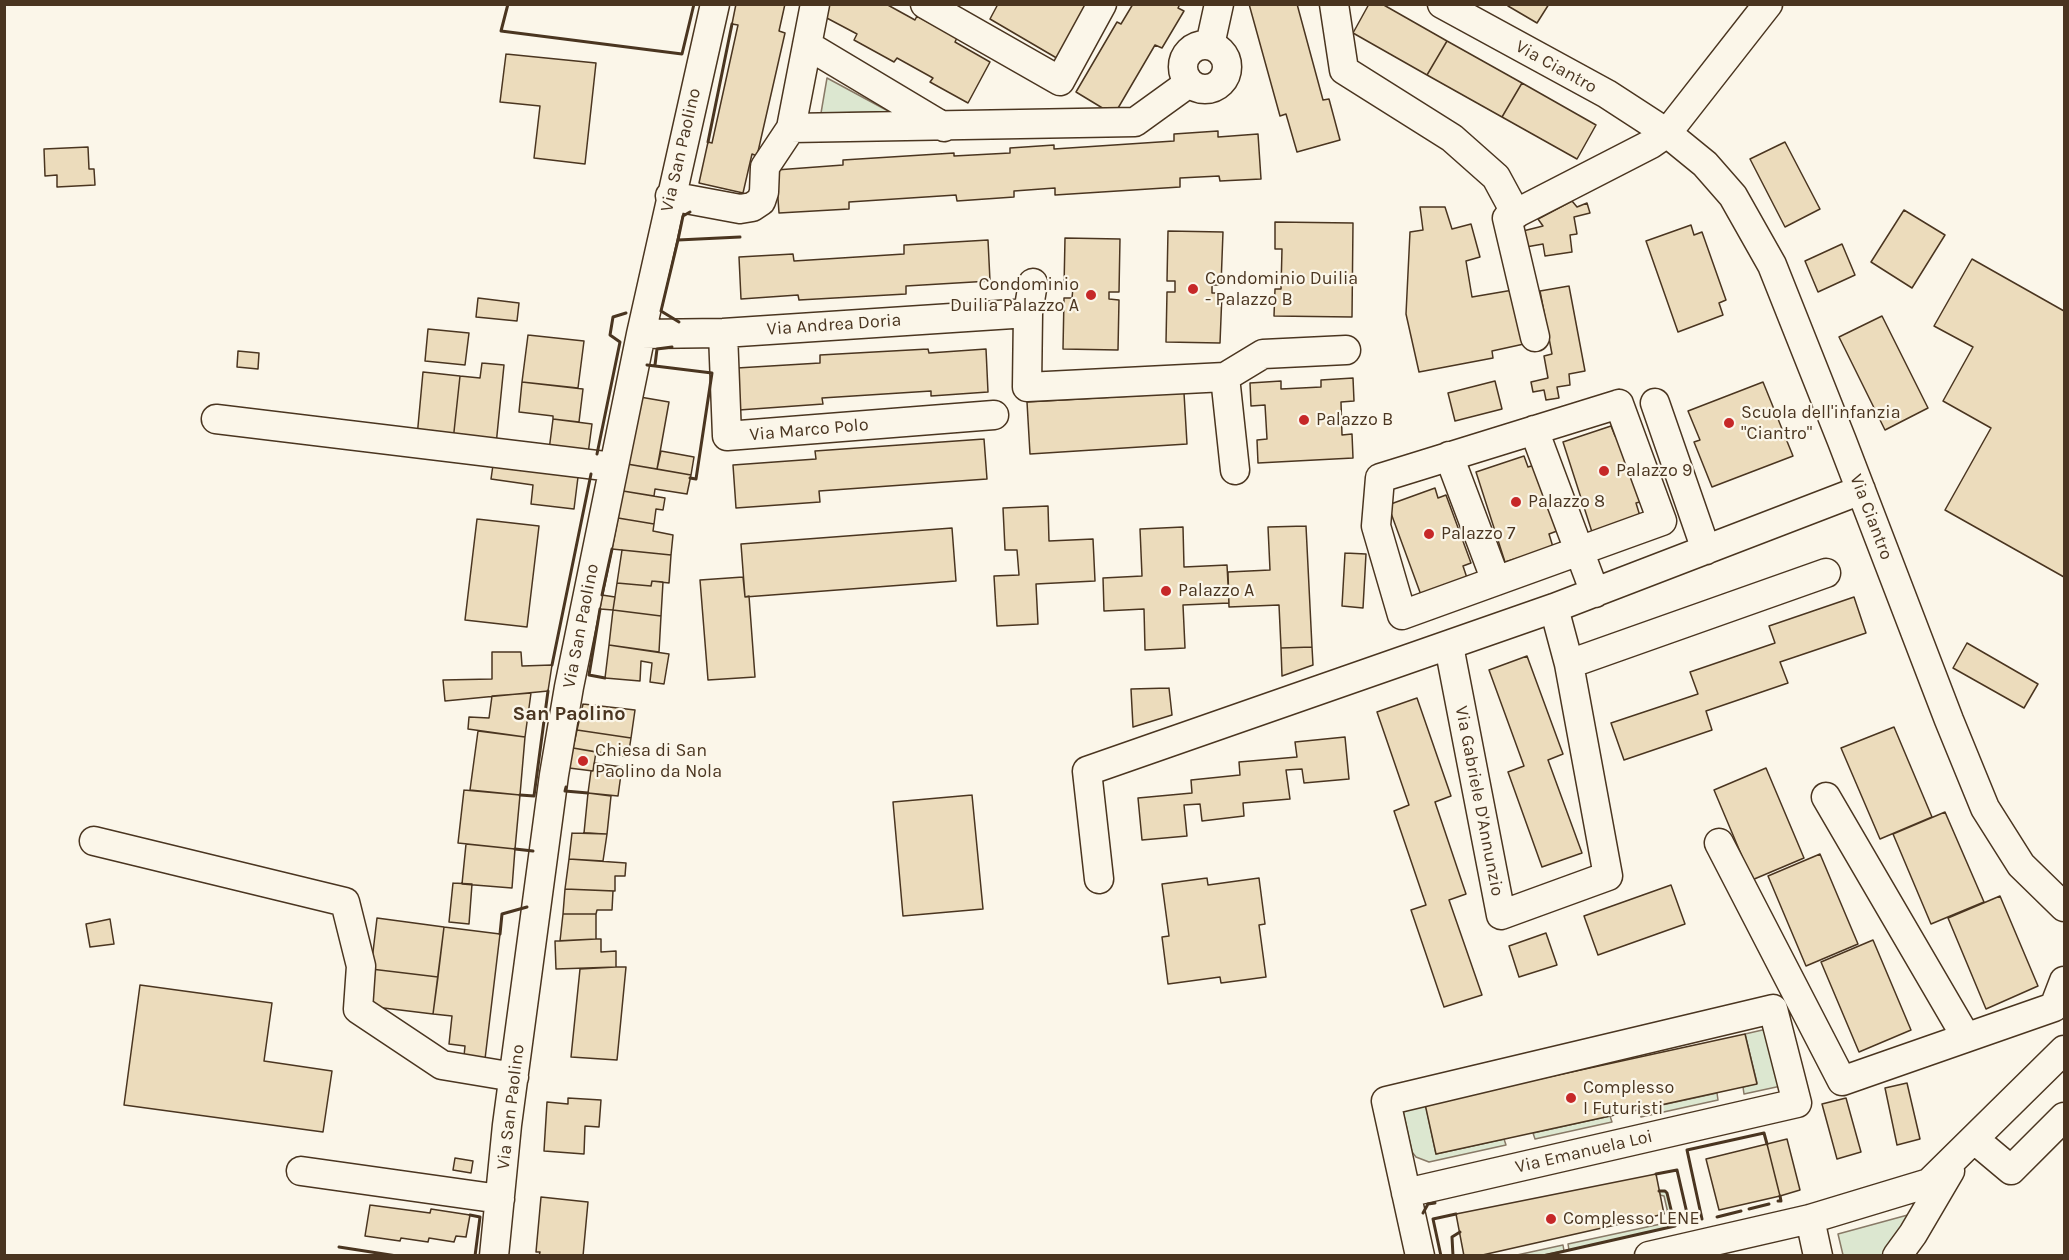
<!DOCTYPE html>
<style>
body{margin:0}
#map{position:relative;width:2069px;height:1260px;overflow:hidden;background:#fbf6e9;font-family:Karla,sans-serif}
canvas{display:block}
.frame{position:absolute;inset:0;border:6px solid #4a3520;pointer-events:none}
</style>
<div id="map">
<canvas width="2069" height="1260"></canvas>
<div class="frame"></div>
</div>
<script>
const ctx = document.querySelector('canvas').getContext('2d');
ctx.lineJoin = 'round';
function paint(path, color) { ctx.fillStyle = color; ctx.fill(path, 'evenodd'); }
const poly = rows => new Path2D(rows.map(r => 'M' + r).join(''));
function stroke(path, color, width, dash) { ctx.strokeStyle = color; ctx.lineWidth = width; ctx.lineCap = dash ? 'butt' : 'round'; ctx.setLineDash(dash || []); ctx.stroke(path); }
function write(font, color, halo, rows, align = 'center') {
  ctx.font = font + ' Karla,sans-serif'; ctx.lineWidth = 4.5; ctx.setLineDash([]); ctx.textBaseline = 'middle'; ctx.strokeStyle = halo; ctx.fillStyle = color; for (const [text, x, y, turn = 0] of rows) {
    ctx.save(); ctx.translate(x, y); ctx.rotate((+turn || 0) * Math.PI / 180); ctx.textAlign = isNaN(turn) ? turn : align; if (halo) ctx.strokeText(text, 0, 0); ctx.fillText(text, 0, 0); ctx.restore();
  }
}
const green = poly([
 [827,78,890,112,821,113,827,78],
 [1771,1028,1781,1086,1744,1094,1743,1087,1757,1083,1745,1034,1771,1028],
 [1717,1093,1718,1100,1641,1117,1639,1110,1717,1093],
 [1424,1097,1436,1154,1504,1139,1506,1145,1429,1162,1416,1157,1412,1152,1401,1102,1424,1097],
 [1610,1116,1612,1122,1535,1139,1533,1133,1610,1116],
 [1659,1191,1665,1191,1667,1193,1675,1226,1569,1250,1568,1244,1670,1222,1664,1196,1660,1195,1659,1191],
 [1915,1213,1884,1255,1843,1255,1838,1234,1915,1213],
 [1563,1245,1564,1251,1543,1255,1517,1255,1563,1245]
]);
paint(green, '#dce7d0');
stroke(green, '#887966', 1.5);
const building = poly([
 [736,4,785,4,779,31,785,33,757,156,752,154,743,193,699,183,708,142,712,143,738,25,732,24,736,4],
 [830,4,886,4,915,20,917,16,957,38,955,42,990,62,968,103,930,82,933,78,897,58,894,62,854,40,857,34,823,16,830,4],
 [998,4,1089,4,1060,60,990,19,998,4],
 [1133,4,1180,4,1178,8,1184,11,1162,48,1155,45,1114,115,1076,92,1117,22,1121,24,1133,4],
 [1249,4,1297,4,1323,100,1329,99,1340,140,1297,152,1286,114,1280,116,1249,4],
 [1369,4,1382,4,1447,41,1427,75,1353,33,1369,4],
 [1509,4,1549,4,1537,23,1508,6,1509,4],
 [1447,41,1522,83,1502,117,1427,75,1447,41],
 [506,54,596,63,585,164,534,158,540,106,500,102,506,54],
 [1522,83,1596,125,1577,159,1502,117,1522,83],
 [1218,131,1218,137,1258,134,1261,179,1220,181,1219,176,1180,178,1180,187,1055,195,1055,188,1014,191,1014,197,957,201,956,195,849,202,849,209,779,213,776,170,843,165,843,160,954,153,954,156,1010,153,1010,148,1054,145,1054,149,1174,141,1174,134,1218,131],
 [1785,142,1820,209,1785,227,1750,159,1785,142],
 [88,147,89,169,94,169,95,185,57,187,57,175,45,176,44,149,88,147],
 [1572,201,1577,207,1587,203,1590,213,1574,217,1577,234,1570,235,1572,252,1545,256,1543,244,1526,247,1523,231,1543,226,1538,219,1572,201],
 [1420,207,1445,207,1452,229,1471,224,1480,257,1466,261,1472,297,1513,290,1524,344,1492,351,1493,358,1419,372,1406,314,1410,232,1423,230,1420,207],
 [1904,210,1945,235,1912,288,1871,262,1904,210],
 [1275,222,1353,223,1352,317,1274,316,1275,289,1281,289,1282,249,1275,249,1275,222],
 [1691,225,1694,235,1702,232,1726,300,1719,303,1723,315,1678,332,1646,241,1691,225],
 [1168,231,1223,232,1221,285,1212,285,1212,293,1222,293,1220,343,1166,342,1167,292,1175,292,1175,281,1167,281,1168,231],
 [1065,238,1120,239,1119,292,1109,292,1109,299,1119,300,1118,350,1063,349,1064,298,1072,298,1073,288,1064,287,1065,238],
 [988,240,990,281,906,286,906,294,799,300,798,295,741,299,739,257,793,254,794,261,904,254,904,245,988,240],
 [1842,244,1855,275,1818,292,1805,261,1842,244],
 [1972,259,2064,311,2064,577,1945,510,1991,428,1943,401,1973,347,1934,326,1972,259],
 [1569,286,1585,371,1569,374,1570,385,1557,387,1559,398,1546,400,1544,390,1533,392,1531,382,1548,378,1544,356,1552,354,1540,291,1569,286],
 [478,298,519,303,517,321,476,317,478,298],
 [1882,316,1928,408,1885,430,1839,337,1882,316],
 [428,329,469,333,465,365,425,361,428,329],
 [528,335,584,341,578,388,522,382,528,335],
 [928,349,929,353,986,349,988,392,931,396,931,391,822,398,823,404,739,410,737,368,820,363,820,355,928,349],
 [238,351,259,353,258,369,237,367,238,351],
 [482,363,504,365,496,445,453,441,460,376,480,378,482,363],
 [423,372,460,376,453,441,417,437,423,372],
 [1353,378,1354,401,1341,402,1342,435,1352,434,1353,458,1258,463,1257,440,1267,439,1265,405,1251,406,1250,383,1281,381,1281,389,1321,387,1321,380,1353,378],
 [1495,381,1502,409,1455,421,1448,393,1495,381],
 [522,382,583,389,579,422,553,419,553,416,519,412,522,382],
 [1763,382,1793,456,1712,487,1694,442,1700,440,1688,411,1763,382],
 [1184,393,1187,444,1030,454,1027,402,1184,393],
 [640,397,669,402,657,469,627,464,640,397],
 [553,419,592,424,588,454,549,450,553,419],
 [1611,426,1615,436,1623,434,1644,501,1636,503,1640,516,1592,532,1563,442,1611,426],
 [984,439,987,479,819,491,820,502,736,508,733,465,816,459,815,451,984,439],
 [661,451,694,457,691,475,657,469,661,451],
 [1524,456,1528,467,1535,465,1557,531,1549,534,1553,547,1505,562,1476,472,1524,456],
 [494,458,579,469,574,509,531,504,533,485,491,479,494,458],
 [627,464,691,475,687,494,655,489,654,496,623,491,627,464],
 [1435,488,1438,498,1446,495,1471,563,1463,566,1467,578,1421,595,1388,505,1435,488],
 [623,491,665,498,663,510,656,509,654,524,618,518,623,491],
 [1048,506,1049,541,1093,539,1095,581,1036,584,1038,624,997,626,994,576,1019,575,1017,550,1005,550,1003,508,1048,506],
 [618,518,654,524,653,531,673,535,671,555,612,549,618,518],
 [477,519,539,526,527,627,465,620,477,519],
 [1306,526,1312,647,1281,648,1279,605,1229,607,1228,572,1270,570,1268,527,1306,526],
 [1183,527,1184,567,1227,565,1229,603,1183,605,1185,648,1145,650,1144,609,1104,611,1103,578,1142,576,1140,529,1183,527],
 [952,528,956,581,745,597,741,544,952,528],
 [622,550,671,555,669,583,652,581,651,586,617,583,622,550],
 [1345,553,1366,554,1363,608,1342,606,1345,553],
 [743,577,745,597,749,596,755,677,708,680,700,580,743,577],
 [652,581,663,582,661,616,613,610,617,583,651,586,652,581],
 [602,595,615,597,613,610,600,609,602,595],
 [1854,597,1866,633,1780,662,1788,683,1706,711,1712,730,1624,760,1611,723,1698,694,1690,672,1775,643,1769,626,1854,597],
 [613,610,661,616,659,652,609,645,613,610],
 [1967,643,2038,684,2024,708,1953,668,1967,643],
 [609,645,669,654,664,684,650,682,652,663,641,661,640,681,605,678,609,645],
 [1312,647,1313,665,1282,676,1281,648,1312,647],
 [492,652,521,652,522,666,552,665,548,691,445,701,443,680,492,679,492,652],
 [1527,656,1563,754,1548,760,1582,853,1542,867,1508,772,1524,766,1489,670,1527,656],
 [1169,688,1172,715,1133,727,1131,689,1169,688],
 [531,693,525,737,468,729,469,717,489,718,492,696,531,693],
 [1417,698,1451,796,1435,802,1466,894,1449,900,1482,995,1444,1007,1411,910,1426,905,1394,811,1409,805,1377,712,1417,698],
 [583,704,635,710,631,738,577,730,583,704],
 [1894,727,1932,817,1880,839,1841,748,1894,727],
 [577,730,631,738,628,757,573,748,577,730],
 [478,731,525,737,520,795,470,790,478,731],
 [1345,737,1349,779,1304,783,1302,769,1286,770,1290,799,1243,803,1244,816,1202,821,1200,804,1184,805,1187,836,1142,840,1138,798,1192,793,1191,780,1240,775,1239,762,1297,757,1295,742,1345,737],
 [573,748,596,752,593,771,569,768,573,748],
 [594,763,622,767,618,796,588,793,591,771,593,771,594,763],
 [1766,768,1804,858,1752,880,1714,790,1766,768],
 [464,790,520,795,515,849,458,843,464,790],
 [588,793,611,796,607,834,584,833,588,793],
 [972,795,983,909,903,916,893,802,972,795],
 [1945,812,1984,902,1931,924,1893,834,1945,812],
 [572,833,607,834,603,861,569,859,572,833],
 [466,844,515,849,512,888,462,884,466,844],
 [1820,854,1858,944,1806,966,1768,876,1820,854],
 [569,859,626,863,625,876,615,876,615,891,565,889,569,859],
 [1207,878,1208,885,1259,878,1265,924,1259,925,1266,977,1221,983,1220,977,1168,984,1162,937,1169,936,1162,884,1207,878],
 [453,883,472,884,469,924,449,922,453,883],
 [1671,885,1685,924,1598,955,1584,916,1671,885],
 [565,889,613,891,612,910,597,910,596,914,563,914,565,889],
 [2000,896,2038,986,1986,1009,1948,918,2000,896],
 [563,914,596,914,596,939,560,941,563,914],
 [377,918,444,927,438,977,371,969,377,918],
 [110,919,114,944,90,947,86,924,110,919],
 [444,927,500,934,485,1059,464,1056,465,1046,449,1044,452,1016,433,1014,444,927],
 [1546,933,1557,965,1519,977,1509,946,1546,933],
 [596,939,601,939,601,952,616,951,616,967,556,969,555,941,596,939],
 [1873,940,1911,1030,1859,1052,1821,962,1873,940],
 [616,967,626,967,617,1060,571,1057,580,969,616,967],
 [371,969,438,977,433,1014,367,1006,371,969],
 [140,985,272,1003,264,1061,332,1071,323,1132,124,1105,140,985],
 [1745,1034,1757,1084,1436,1154,1425,1104,1745,1034],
 [1907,1083,1920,1139,1897,1145,1885,1088,1907,1083],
 [568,1098,601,1100,599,1127,585,1126,584,1154,544,1151,547,1102,568,1104,568,1098],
 [1846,1098,1861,1152,1837,1159,1822,1104,1846,1098],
 [1787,1139,1800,1190,1780,1196,1767,1144,1787,1139],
 [1767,1144,1780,1196,1719,1210,1706,1159,1767,1144],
 [455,1158,473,1161,471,1173,453,1170,455,1158],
 [1656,1174,1664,1214,1478,1256,1464,1256,1456,1214,1656,1174],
 [541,1197,588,1202,583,1256,539,1256,540,1252,536,1252,541,1197],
 [370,1205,430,1213,431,1209,470,1215,466,1237,456,1236,454,1242,429,1238,428,1242,401,1238,400,1241,365,1236,370,1205]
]);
paint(building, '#ecdcbc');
stroke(building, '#4a3520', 1.5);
const minor = poly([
 [925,4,1060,81,1102,4],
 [1334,4,1344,70,1452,138,1496,177,1516,214],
 [1442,4,1607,94,1667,133,1705,164,1733,196,1772,265,1842,441,1949,720,1985,808,2021,865,2064,907],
 [807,45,944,127],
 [1210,45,1219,4],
 '1183 67a22 22 0 1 1 44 0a22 22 0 1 1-44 0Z',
 [791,128,1135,122,1189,83],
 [670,196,740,209,752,207,761,201,764,192,765,167,791,128,815,4],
 [1028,313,1027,387,1225,377,1263,354,1346,350],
 [723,333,727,436,994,415],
 [641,334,723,333,1028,313,1033,283],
 [1535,337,1507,218,1651,144,1667,133,1768,4],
 [1225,377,1235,470],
 [1655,403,1706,550],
 [1619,404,1662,521,1402,615,1376,526,1380,478,1619,404],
 [216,419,613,467],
 [1534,430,1595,593],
 [1449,456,1496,581],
 [1449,646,1501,915,1608,876,1569,664,1554,608],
 [1569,664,1826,573],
 [1826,797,1966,1037],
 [94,841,345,902,361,966,358,1009,442,1065,514,1077],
 [1719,843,1842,1081,2054,1007,2064,981],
 [1099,879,1087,771,1554,608,1861,490],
 [1974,1139,2011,1170,2064,1117],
 [301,1171,500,1199],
 [1406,1193,1797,1103,1773,1009,1386,1101,1420,1256],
 [1810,1219,1818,1256],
 [494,1256,507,1125,554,775,569,687,641,334,715,4],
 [1649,1256,1810,1219,1929,1183,2064,1050],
 [1897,1256,1913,1234,1950,1171]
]);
stroke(minor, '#4a3520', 31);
stroke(minor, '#fbf6e9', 28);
stroke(poly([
 [508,4,501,31,682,54,694,4],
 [708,142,732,24],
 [678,240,683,216,690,212],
 [679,322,661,311,678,240,740,237],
 [647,365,712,373,696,479,690,478],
 [655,365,657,349,672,347],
 [597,454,620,342,610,335,613,317,626,313],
 [602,595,612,549],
 [600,609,589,675,605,678],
 [552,665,591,474],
 [566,787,565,791,588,793],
 [520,795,534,796,548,691],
 [515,849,533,851],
 [500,934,502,914,527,907],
 [1656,1174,1677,1170,1689,1222],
 [1778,1201,1781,1201,1780,1196],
 [1749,1209,1769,1204],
 [1423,1213,1428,1204,1435,1203],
 [470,1215,480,1217,475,1256],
 [1717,1217,1741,1211],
 [1702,1219,1687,1150,1764,1133,1767,1144],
 [339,1247,397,1256],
 [1441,1256,1433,1219,1456,1214],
 [1453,1256,1452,1237,1460,1232],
 [1543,1256,1675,1226,1667,1193,1665,1191,1659,1191]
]), '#4a3520', 3);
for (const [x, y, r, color] of [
 [1193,289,6,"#c62828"],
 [1091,295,6,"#c62828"],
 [1304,420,6,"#c62828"],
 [1729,423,6,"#c62828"],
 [1604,471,6,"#c62828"],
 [1516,502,6,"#c62828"],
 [1429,534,6,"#c62828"],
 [1166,591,6,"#c62828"],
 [583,761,6,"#c62828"],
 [1571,1098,6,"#c62828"],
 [1551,1219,6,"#c62828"]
]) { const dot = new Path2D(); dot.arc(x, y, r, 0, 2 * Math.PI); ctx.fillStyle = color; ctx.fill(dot); stroke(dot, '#fbf6e9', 2); }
write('18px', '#4a3520', '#fbf6e9', [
 ["Via Ciantro",1556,67,29],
 ["Via San Paolino",681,150,-77],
 ["Via Andrea Doria",834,325,-4],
 ["Via Marco Polo",809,430,-5],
 ["Via Ciantro",1871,517,69],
 ["Via San Paolino",581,626,-79],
 ["Via Gabriele D'Annunzio",1479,801,79],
 ["Via San Paolino",511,1107,-83],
 ["Via Emanuela Loi",1584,1152,-13]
]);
write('18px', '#4a3520', '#fbf6e9', [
 ["Condominio Duilia",1205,279],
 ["- Palazzo B",1205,300],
 ["Condominio",1079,285,"right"],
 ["Duilia Palazzo A",1079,306,"right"],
 ["Scuola dell'infanzia",1741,413],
 ["\"Ciantro\"",1741,434],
 ["Palazzo B",1316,420],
 ["Palazzo 9",1616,471],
 ["Palazzo 8",1528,502],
 ["Palazzo 7",1441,534],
 ["Palazzo A",1178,591],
 ["Chiesa di San",595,751],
 ["Paolino da Nola",595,772],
 ["Complesso",1583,1088],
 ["I Futuristi",1583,1109],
 ["Complesso LENE",1563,1219]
], 'left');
write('bold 20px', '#4a3520', '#fbf6e9', [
 ["San Paolino",569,714]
]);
</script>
